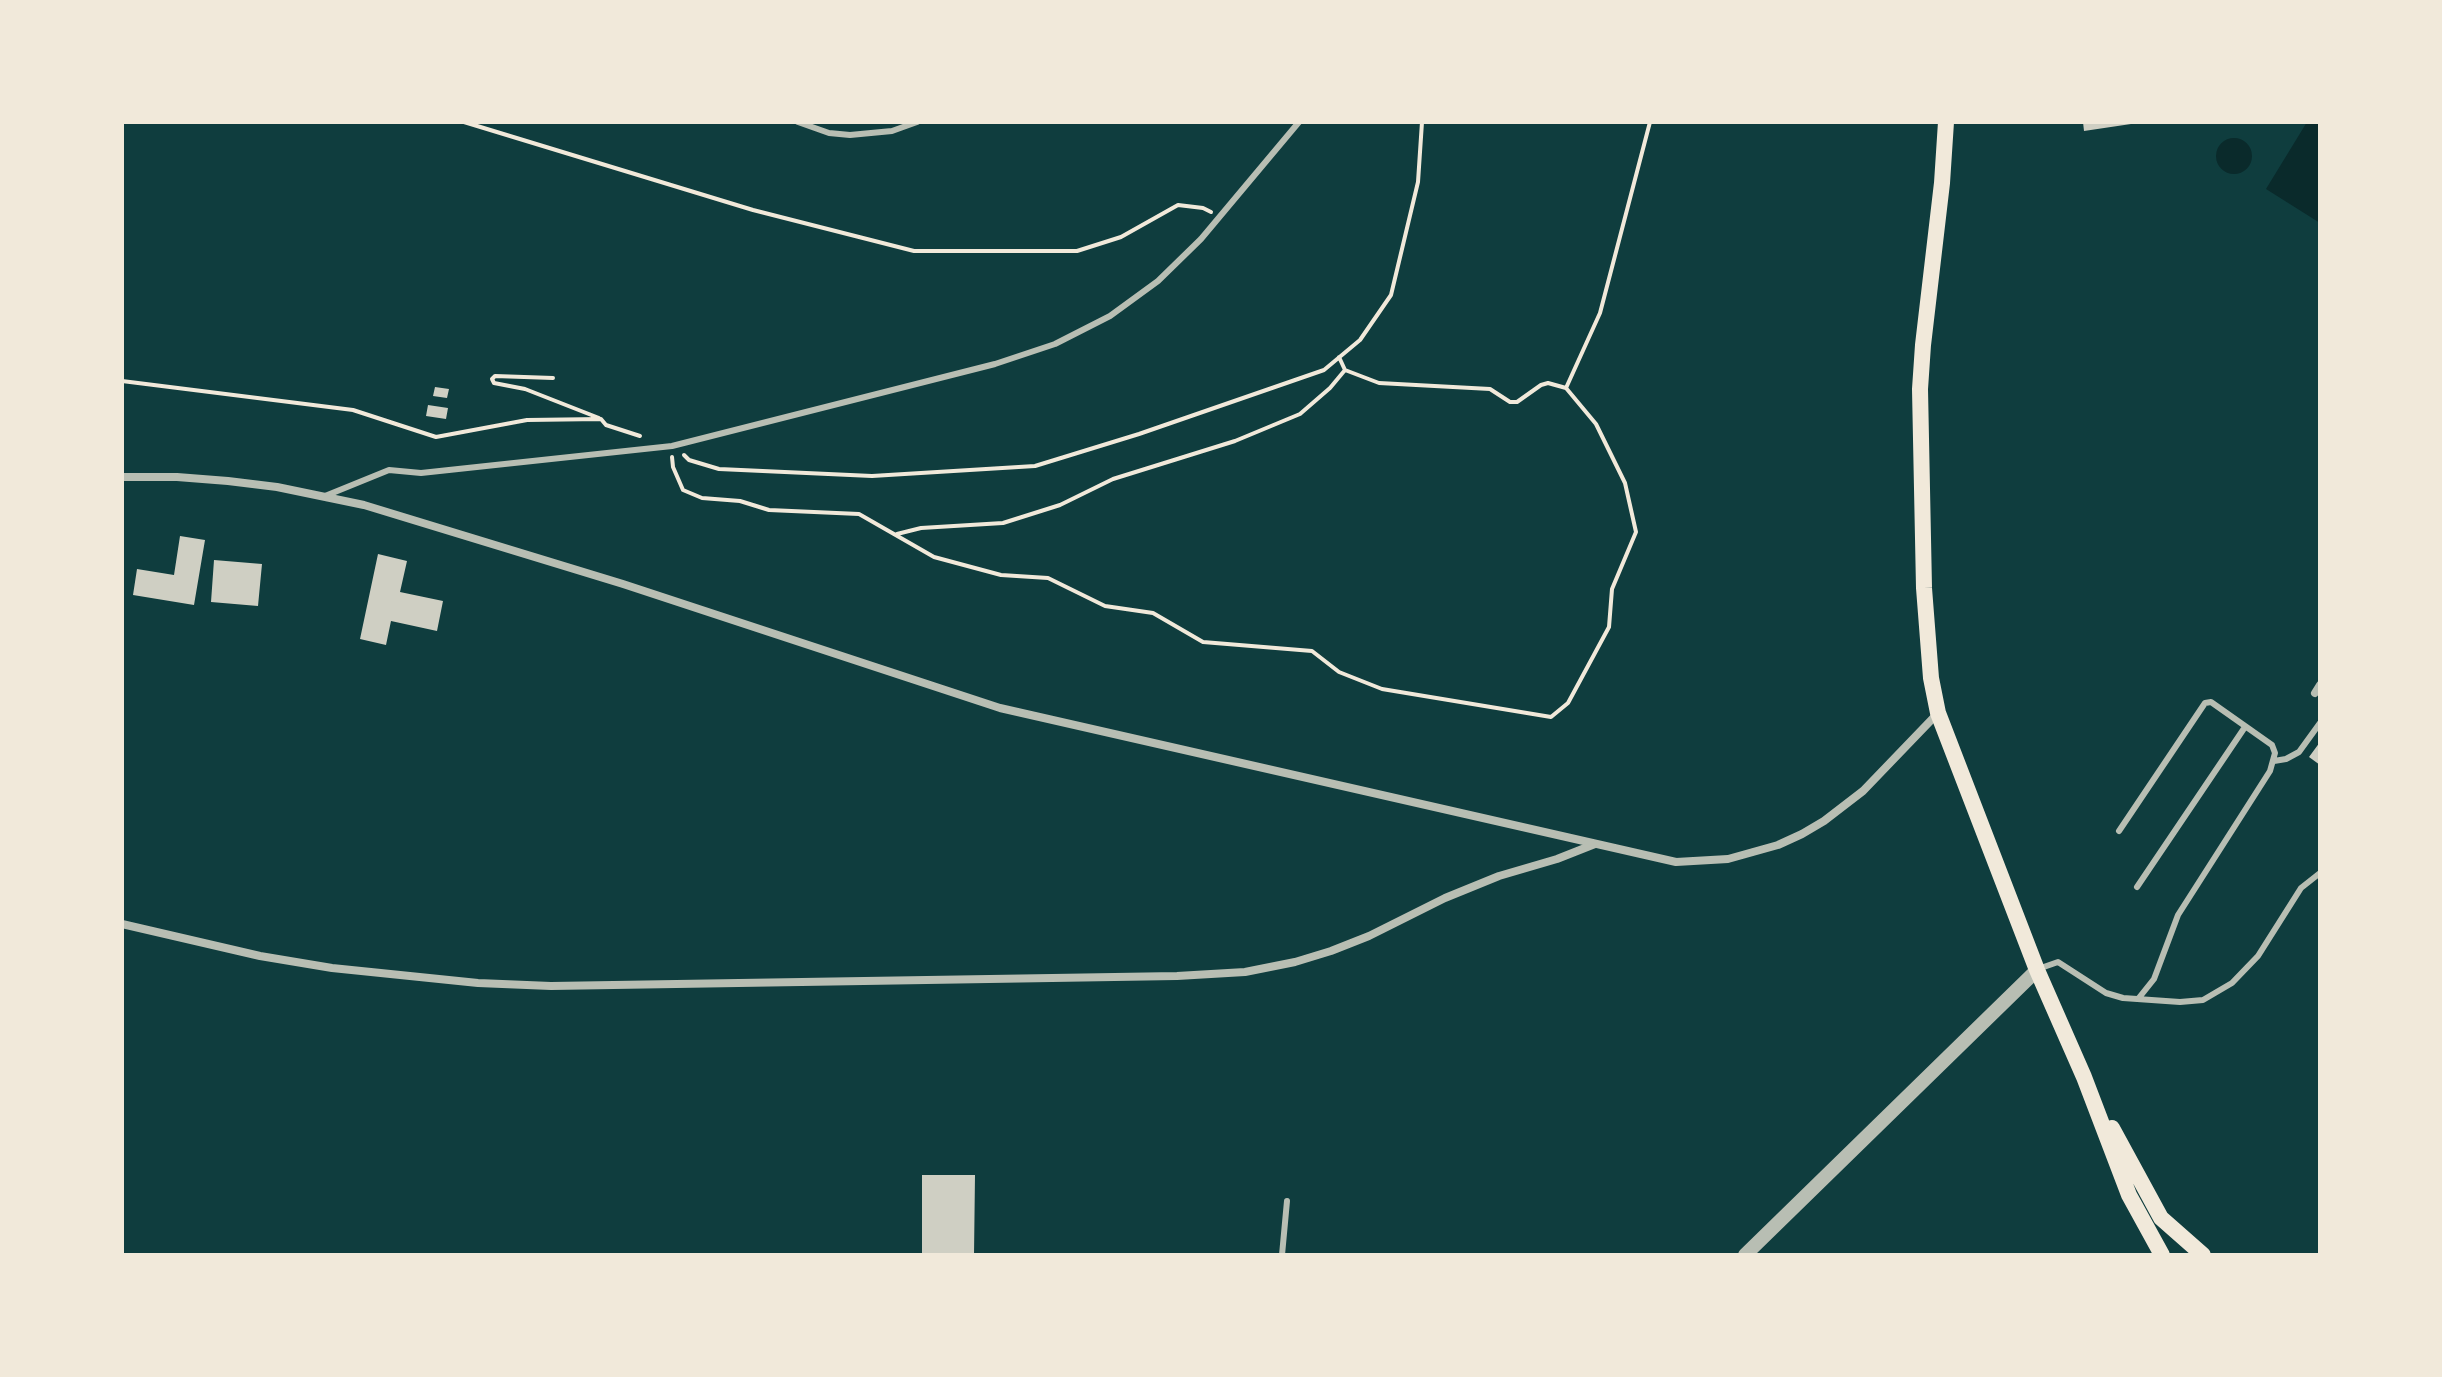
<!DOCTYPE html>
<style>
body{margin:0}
#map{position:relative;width:2442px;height:1377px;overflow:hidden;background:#0f3d3e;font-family:Georgia,serif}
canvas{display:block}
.frame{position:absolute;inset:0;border:124px solid #f1e9da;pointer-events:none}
</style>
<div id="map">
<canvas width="2442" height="1377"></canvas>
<div class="frame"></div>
</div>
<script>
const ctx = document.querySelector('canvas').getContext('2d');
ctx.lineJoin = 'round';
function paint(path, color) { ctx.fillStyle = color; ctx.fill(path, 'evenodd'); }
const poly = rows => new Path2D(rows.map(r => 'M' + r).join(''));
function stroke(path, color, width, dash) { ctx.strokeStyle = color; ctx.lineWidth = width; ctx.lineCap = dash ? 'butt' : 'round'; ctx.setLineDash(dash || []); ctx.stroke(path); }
paint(poly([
 [2307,122,2320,122,2320,223,2266,189],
 '2216 156a18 18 0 1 1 36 0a18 18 0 1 1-36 0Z'
]), '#0a2a2b');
paint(poly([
 [2083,122,2131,122,2131,124,2084,131],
 [435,387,449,389,447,398,433,396],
 [428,405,448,408,446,419,426,416],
 [180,536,205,540,194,605,133,595,137,569,174,575],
 [378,554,407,561,400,592,443,601,437,631,391,621,386,645,360,639],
 [214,560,262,564,258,606,211,602],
 [2320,742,2320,765,2309,757],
 [922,1175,975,1175,974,1255,922,1255]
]), '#cfcfc3');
stroke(poly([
 [464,122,753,210,914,251,1077,251,1121,237,1178,205,1203,208,1211,212],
 [1339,357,1345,370,1379,383,1490,389,1510,402,1517,402,1541,385,1548,383,1566,388],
 [553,378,495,376,492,379,494,383,525,389,599,418],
 [122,381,353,410,436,437,527,420,601,419,606,425,640,436],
 [684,455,689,460,719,469,872,476,1035,466,1139,434,1324,370,1360,340,1391,295,1418,182,1422,122],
 [672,457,673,467,683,490,702,498,740,501,769,510,859,514,934,557,1001,575,1048,578,1105,606,1153,613,1203,642,1312,651,1339,672,1382,689,1551,717,1568,703,1609,627,1612,589,1636,532,1625,483,1596,424,1566,388,1600,313,1650,122],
 [897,534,921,528,1003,523,1060,505,1113,479,1235,441,1300,414,1330,388,1345,370]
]), '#f1e9da', 4);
stroke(poly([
 [798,122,829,133,850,135,892,131,917,122],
 [325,496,389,470,421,473,672,446,995,364,1055,344,1110,316,1158,281,1201,239,1299,122],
 [2274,761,2286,759,2299,752,2320,723],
 [2119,831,2205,703,2211,702,2272,745,2275,753,2270,771,2178,915,2154,979,2138,999],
 [2137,887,2245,727],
 [2038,969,2058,962,2106,993,2123,998,2180,1002,2203,1000,2232,983,2258,956,2301,888,2320,873],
 [1282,1255,1287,1201]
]), '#b8beb3', 6);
stroke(poly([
 [122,477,177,477,228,481,277,487,364,505,623,584,1000,708,1676,862,1728,859,1778,845,1802,834,1824,821,1863,791,1938,713],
 [2315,693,2320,685],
 [122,924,260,956,332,968,478,983,551,986,1177,976,1245,972,1295,962,1331,951,1369,936,1445,898,1499,876,1557,859,1595,844]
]), '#b8beb3', 8);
stroke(poly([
 [1745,1255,2037,970]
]), '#b8beb3', 14);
stroke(poly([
 [1946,122,1942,183,1923,345,1920,389,1924,588,1931,678,1938,713,2037,970,2084,1077,2129,1195,2162,1255],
 [2112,1128,2161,1218,2203,1255]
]), '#f1e9da', 16);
</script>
